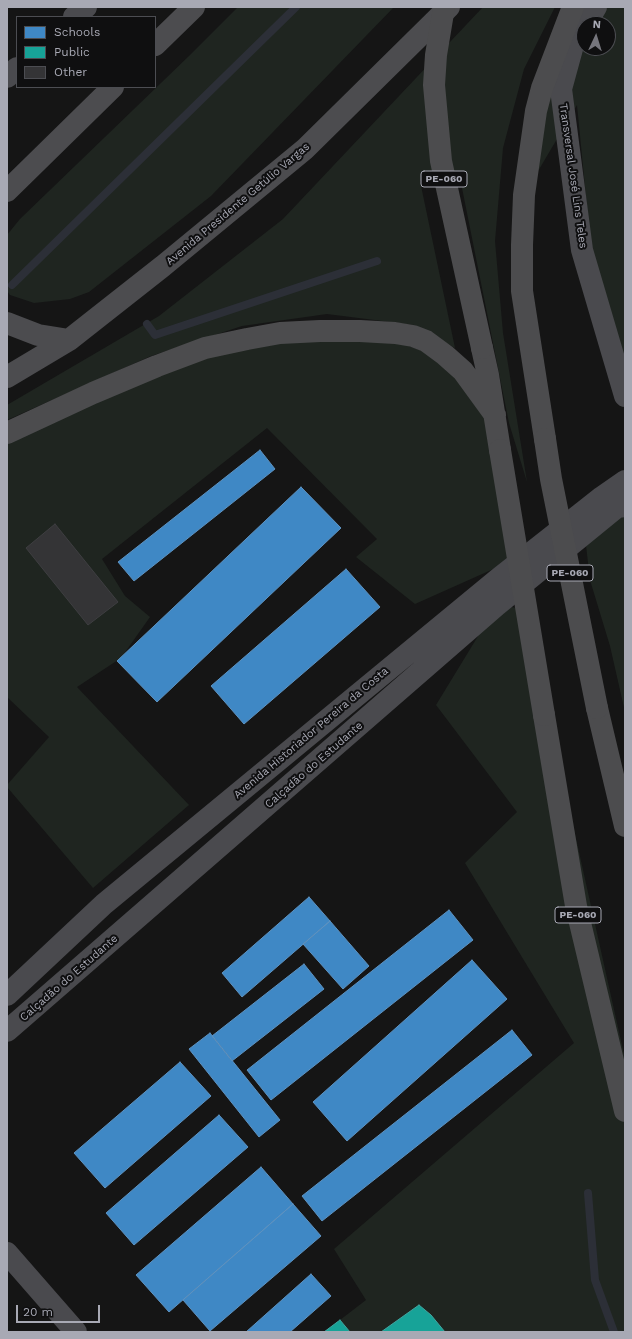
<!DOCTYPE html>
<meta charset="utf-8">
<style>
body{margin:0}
#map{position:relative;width:632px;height:1339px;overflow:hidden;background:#151515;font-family:"Work Sans",sans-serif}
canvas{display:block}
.frame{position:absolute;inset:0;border:8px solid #a8a9b4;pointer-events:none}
.legend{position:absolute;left:16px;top:16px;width:140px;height:72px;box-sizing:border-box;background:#0f0f10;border:1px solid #4c4d52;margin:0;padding:5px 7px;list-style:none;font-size:12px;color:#a8a9b4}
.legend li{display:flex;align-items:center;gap:8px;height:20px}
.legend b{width:20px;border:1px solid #4c4d52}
.north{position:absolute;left:576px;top:16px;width:40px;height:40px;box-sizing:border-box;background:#0f0f10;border:1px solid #4c4d52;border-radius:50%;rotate:4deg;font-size:11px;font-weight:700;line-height:16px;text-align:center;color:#a8a9b4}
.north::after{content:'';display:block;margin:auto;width:14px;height:18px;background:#75757c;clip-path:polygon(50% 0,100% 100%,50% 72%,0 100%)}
.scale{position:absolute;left:16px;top:1305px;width:84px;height:18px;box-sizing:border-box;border:2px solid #a8a9b4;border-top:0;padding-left:5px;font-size:12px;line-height:14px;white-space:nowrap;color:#a8a9b4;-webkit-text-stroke:3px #0f0f10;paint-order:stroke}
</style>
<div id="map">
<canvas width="632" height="1339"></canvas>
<div class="frame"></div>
<ul class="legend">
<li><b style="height:11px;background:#3f88c5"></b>Schools</li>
<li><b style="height:11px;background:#17a398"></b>Public</li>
<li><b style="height:11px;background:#343436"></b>Other</li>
</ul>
<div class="north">N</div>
<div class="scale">20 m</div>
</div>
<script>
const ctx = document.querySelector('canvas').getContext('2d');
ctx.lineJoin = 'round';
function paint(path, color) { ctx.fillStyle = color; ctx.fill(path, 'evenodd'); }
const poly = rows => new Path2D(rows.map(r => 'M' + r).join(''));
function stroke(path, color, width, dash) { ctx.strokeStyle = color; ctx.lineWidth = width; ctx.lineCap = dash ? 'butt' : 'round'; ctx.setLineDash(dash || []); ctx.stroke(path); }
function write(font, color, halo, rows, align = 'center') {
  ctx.font = font + ' "Work Sans",sans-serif'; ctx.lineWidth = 4; ctx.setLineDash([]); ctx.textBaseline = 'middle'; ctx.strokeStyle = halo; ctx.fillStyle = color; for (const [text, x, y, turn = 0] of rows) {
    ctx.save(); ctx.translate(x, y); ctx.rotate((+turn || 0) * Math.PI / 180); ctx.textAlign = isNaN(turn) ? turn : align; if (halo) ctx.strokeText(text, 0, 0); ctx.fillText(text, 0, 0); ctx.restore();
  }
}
paint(poly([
 [238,7,394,7,211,196,89,292,70,299,34,303,10,295,7,291,7,235,20,219,190,55],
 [483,7,555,7,524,69,503,148,495,241,503,333,527,482,509,423,459,173,420,181,455,348,414,325,327,314,242,326,151,356,7,420,7,405,159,316,283,219],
 [573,7,625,7,625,371,590,247,587,207,577,105,524,195],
 [584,24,608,24,608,48,584,48],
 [344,338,406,345,488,375,518,558,415,604,356,557,377,539,267,428,102,559,125,596,150,617,121,658,77,687,189,805,93,888,7,787,7,785,49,737,7,697,7,433,226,349,282,339],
 [625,493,625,712,610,646,590,580,583,519],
 [497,605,525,609,625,1059,625,1332,442,1332,419,1305,381,1332,350,1332,340,1320,366,1300,334,1249,574,1043,465,863,517,812,436,705]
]), '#1f2520');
const schools = poly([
 [260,450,275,469,134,581,118,562,260,450],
 [301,487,341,528,157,702,117,661,301,487],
 [346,569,380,607,244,724,211,686,346,569],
 [309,897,330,921,242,997,222,973,309,897],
 [449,910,473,940,271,1100,247,1070,449,910],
 [330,921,369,966,343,989,303,944,330,921],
 [472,960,507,999,347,1141,313,1102,472,960],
 [304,964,324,989,232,1061,212,1036,304,964],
 [512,1030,532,1055,322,1221,302,1196,512,1030],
 [210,1033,280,1120,259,1137,189,1049,210,1033],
 [180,1062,211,1096,105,1188,74,1153,180,1062],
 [219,1115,248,1147,134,1245,106,1213,219,1115],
 [261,1167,293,1204,169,1312,136,1275,261,1167],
 [293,1204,321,1236,210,1331,183,1300,293,1204],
 [311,1274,331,1296,290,1332,246,1332,311,1274]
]);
paint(schools, '#3f88c5');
stroke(schools, '#5e92c0', 1);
const public = poly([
 [419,1305,431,1315,445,1332,381,1332,419,1305],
 [340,1320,350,1332,324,1332,340,1320]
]);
paint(public, '#17a398');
stroke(public, '#42a5a0', 1);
stroke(poly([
 [12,285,296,7],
 [147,324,155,335,377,261],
 [588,1193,595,1280,614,1332]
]), '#2c2f37', 8);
const building = poly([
 [55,524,118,602,88,625,26,548,55,524]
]);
paint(building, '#343436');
stroke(building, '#3e3e41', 1);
stroke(poly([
 [74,17,86,7],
 [586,24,596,7],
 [584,27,573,45,561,89,582,250,625,396],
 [7,77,17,68],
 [7,995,104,904,498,579,602,497,625,481],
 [7,1031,497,605,617,507,625,506],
 [7,1253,76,1332]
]), '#4a4a4e', 22);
stroke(poly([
 [155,45,194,7],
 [7,191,113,87],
 [7,323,38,335,69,340],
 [7,377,69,340,163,266,305,149,449,7]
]), '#4c4c4f', 22);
stroke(poly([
 [482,348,488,375,500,450],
 [7,433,93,393,157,366,205,348,247,339,280,333,320,331,360,331,395,333,413,336,426,341,445,355,463,371,495,415],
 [545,439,522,291,522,245,524,195,536,111,542,88,573,7],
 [597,708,625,826],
 [544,715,576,906,625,1111]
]), '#4c4c4e', 22);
stroke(poly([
 [444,7,436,55,434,85,441,161,482,348],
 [545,439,551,479,597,708],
 [500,450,544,715]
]), '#4c4c4e', 22);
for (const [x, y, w] of [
 [444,179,46],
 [570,573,46],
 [578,915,46]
]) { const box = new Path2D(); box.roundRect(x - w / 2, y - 8, w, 16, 3); ctx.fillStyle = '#0f0f10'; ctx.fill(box); stroke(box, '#a8a9b4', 1); }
write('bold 10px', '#a8a9b4', null, [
 ["PE-060",444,179],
 ["PE-060",570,573],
 ["PE-060",578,915]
]);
write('11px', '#a8a9b4', '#0f0f10', [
 ["Transversal José Lins Teles",573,176,82],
 ["Avenida Presidente Getúlio Vargas",238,204,-40],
 ["Avenida Historiador Pereira da Costa",311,733,-40],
 ["Calçadão do Estudante",314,765,-41],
 ["Calçadão do Estudante",69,978,-41]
]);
</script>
